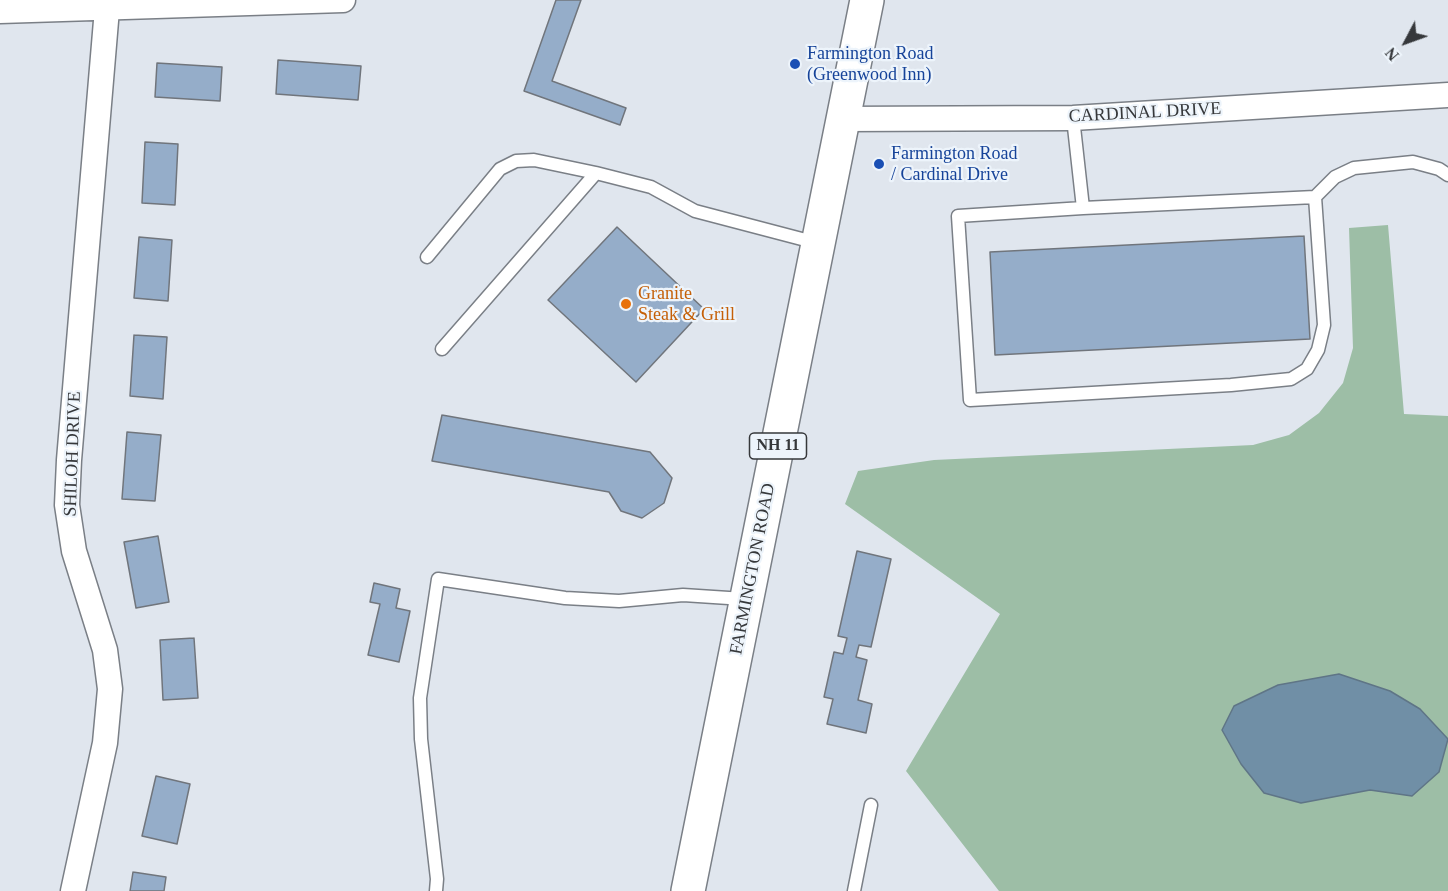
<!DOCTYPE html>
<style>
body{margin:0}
#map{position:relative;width:1448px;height:891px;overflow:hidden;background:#e0e6ee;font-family:"Times New Roman",serif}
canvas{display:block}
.north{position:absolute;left:1376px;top:12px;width:60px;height:60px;-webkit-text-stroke:4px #edf4fb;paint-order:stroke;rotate:229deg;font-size:16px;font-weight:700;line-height:24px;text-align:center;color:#36383b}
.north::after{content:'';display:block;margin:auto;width:21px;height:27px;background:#36383b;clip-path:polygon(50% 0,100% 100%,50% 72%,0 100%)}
</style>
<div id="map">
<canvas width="1448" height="891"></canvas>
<div class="north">N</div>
</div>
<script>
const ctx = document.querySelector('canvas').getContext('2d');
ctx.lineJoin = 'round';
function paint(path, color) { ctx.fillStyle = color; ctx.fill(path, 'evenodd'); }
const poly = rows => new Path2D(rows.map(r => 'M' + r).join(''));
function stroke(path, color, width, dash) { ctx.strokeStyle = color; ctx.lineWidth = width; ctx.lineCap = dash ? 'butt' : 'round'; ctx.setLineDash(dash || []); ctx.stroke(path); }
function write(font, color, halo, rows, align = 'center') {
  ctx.font = font + ' "Times New Roman",serif'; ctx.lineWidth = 4.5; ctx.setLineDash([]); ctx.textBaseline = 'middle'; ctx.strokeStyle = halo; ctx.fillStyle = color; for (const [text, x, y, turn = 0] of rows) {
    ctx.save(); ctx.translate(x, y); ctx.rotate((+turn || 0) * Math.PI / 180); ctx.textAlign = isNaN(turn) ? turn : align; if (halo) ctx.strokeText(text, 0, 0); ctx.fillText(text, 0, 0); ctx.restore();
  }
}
paint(poly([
 [1388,225,1404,414,1448,416,1448,891,999,891,906,771,1000,614,845,504,858,471,934,460,1253,445,1289,435,1319,413,1343,383,1353,348,1349,228]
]), '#9dbea6');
const water = poly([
 [1339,674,1390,691,1420,709,1448,739,1439,772,1412,796,1370,790,1301,803,1264,793,1241,764,1222,730,1234,706,1278,685,1339,674]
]);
paint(water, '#708fa6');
stroke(water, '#5f7586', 1.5);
const building = poly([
 [556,0,581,0,552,81,626,108,620,125,524,91,556,0],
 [278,60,361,66,358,100,276,94,278,60],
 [157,63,222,67,220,101,155,97,157,63],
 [145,142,178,144,175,205,142,203,145,142],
 [617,227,704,309,636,382,548,300,617,227],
 [1304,236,1310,339,995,355,990,252,1304,236],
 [139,237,172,240,168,301,134,298,139,237],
 [134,335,167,337,163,399,130,396,134,335],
 [442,415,650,452,672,478,664,503,642,518,621,511,609,492,432,461,442,415],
 [127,432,161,435,155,501,122,499,127,432],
 [158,536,169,602,136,608,124,542,158,536],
 [857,551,891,559,871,647,859,645,856,657,867,660,858,700,872,704,866,733,827,724,833,699,824,697,834,652,843,654,847,638,838,636,857,551],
 [374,583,400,589,396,608,410,611,399,662,368,655,380,604,370,602,374,583],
 [194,638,198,698,163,700,160,640,194,638],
 [156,776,190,784,177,844,142,836,156,776],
 [133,872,166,877,164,891,130,891,133,872]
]);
paint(building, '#95adc9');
stroke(building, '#70757c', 1.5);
const lane = poly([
 [1073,118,1083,208,1315,197,1324,325,1318,350,1307,369,1291,379,1231,385,970,400,958,216,1083,208],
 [1315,197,1335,177,1354,168,1413,162,1439,169,1448,175],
 [427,257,500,169,516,161,534,160,596,173],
 [442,349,596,173,651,187,695,211,817,243],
 [436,891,437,879,421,739,420,698,438,579,565,598,619,601,683,595,744,599],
 [854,891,871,805]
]);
const street = poly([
 [0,11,343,0],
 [842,119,1073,118,1448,95],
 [73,891,105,743,110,689,105,650,74,551,67,505,69,460,107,9]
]);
const highway = poly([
 [688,891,867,0]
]);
stroke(lane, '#7a7f86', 15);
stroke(street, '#7a7f86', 27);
stroke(highway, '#7a7f86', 36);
stroke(lane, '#fff', 12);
stroke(street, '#fff', 24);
stroke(highway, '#fff', 33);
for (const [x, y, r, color] of [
 [795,64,6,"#1a4fb4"],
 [879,164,6,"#1a4fb4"],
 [626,304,6,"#e8710a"]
]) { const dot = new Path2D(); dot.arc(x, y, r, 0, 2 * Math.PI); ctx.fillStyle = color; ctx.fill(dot); stroke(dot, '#edf4fb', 2); }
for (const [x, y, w] of [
 [778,446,57]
]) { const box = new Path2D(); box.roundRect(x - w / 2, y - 13, w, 26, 4.5); ctx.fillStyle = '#edf4fb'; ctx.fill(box); stroke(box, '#36383b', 1.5); }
write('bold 16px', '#36383b', null, [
 ["NH 11",778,446]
]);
write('18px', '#164399', '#edf4fb', [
 ["Farmington Road",807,54],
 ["(Greenwood Inn)",807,75],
 ["Farmington Road",891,154],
 ["/ Cardinal Drive",891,175]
], 'left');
write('18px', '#36383b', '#edf4fb', [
 ["CARDINAL DRIVE",1145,113,-3],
 ["SHILOH DRIVE",73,454,-88],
 ["FARMINGTON ROAD",753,569,-79]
]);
write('18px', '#c56008', '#edf4fb', [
 ["Granite",638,294],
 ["Steak & Grill",638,315]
], 'left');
</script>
